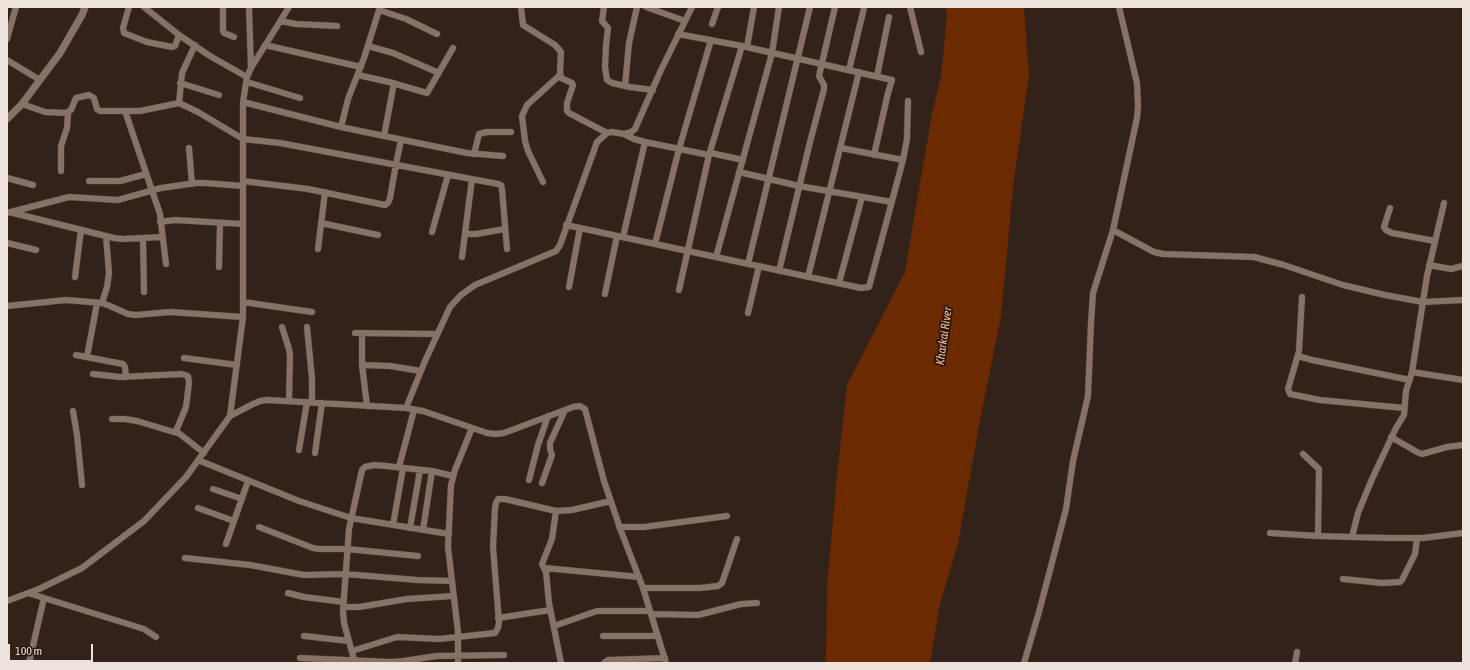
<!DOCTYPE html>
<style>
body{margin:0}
#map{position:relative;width:1470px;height:670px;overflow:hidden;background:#33221a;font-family:"Asap Condensed",sans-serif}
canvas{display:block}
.frame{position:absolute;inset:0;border:8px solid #eee2dc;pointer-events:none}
.scale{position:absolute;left:8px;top:644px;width:85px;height:18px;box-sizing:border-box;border:2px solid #eee2dc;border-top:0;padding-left:5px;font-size:12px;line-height:14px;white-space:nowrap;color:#eee2dc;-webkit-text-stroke:3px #291810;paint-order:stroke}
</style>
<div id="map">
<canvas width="1470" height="670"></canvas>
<div class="frame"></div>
<div class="scale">100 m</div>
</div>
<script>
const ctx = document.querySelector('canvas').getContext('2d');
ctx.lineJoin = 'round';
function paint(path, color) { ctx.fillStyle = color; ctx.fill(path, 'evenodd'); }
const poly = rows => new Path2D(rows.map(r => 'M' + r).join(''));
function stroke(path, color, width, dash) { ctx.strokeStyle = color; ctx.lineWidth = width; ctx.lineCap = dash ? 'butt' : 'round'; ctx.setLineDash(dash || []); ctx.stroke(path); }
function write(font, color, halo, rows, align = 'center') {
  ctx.font = font + ' "Asap Condensed",sans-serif'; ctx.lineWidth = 3.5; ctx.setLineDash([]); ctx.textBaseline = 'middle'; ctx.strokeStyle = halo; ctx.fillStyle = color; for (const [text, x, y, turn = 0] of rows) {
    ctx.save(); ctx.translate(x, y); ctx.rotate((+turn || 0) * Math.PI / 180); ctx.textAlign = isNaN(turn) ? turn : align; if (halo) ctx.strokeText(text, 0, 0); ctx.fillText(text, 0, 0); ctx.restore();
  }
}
paint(poly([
 [945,7,1024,7,1029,76,1013,187,1001,316,980,420,958,543,940,604,930,663,826,663,827,587,837,476,847,385,905,272,932,113,941,77,947,15]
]), '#6c2a00');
const minor = poly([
 [129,7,123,28,124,33,147,42,172,47,175,46,179,35],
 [144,7,179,35,210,56,247,77],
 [223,7,223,31,224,33,234,37],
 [249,7,251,68],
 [521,7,523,25,555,45,561,52,560,72,561,78,572,83,573,85,567,103,567,111,569,113,607,133],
 [604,7,602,21,608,28,606,46,605,67,607,80,612,83,630,87,653,90],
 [646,7,685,21],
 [910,7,921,52],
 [379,10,406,19,437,34],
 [281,21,296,24,337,26],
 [712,24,718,7],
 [678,34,742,46,892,80,888,93,874,155],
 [7,39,16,7],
 [265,45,361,67],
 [368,46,393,53,439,73],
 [747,47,754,7],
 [7,60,40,80],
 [849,70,864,8],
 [358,75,389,82,427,93,453,48],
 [877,76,889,17],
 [247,82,300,98],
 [180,83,219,95],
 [625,86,629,43,637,7],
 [243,102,341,127,413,142,467,153,503,156],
 [179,103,182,73,195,45],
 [22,104,45,112,66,113,71,110,76,98,89,95,94,98,97,109,100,111,140,111,179,103,198,112,243,139,280,143,498,184,501,185,502,189,507,249],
 [125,111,160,214,166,264],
 [341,127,348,99,364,58,380,7],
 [624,134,634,139,645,142,709,155,711,153,743,160],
 [384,136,394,83],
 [189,148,192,184],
 [841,148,903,160],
 [474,154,479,134,487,132,511,132],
 [61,171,61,146,67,128,68,113],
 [739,172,799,186,892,202],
 [7,178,33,185],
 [89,181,120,181,146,174],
 [243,181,308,189,385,205,388,203,390,198,396,164,401,140],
 [543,182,528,151,525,141,522,116,527,105,560,75],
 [1390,208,1384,227,1386,230,1392,233,1435,241],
 [7,213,69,197,118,200,161,188,196,183,205,183,243,186],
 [13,213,114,238,123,239,162,237],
 [160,222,175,220,243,224],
 [321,223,378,235],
 [566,225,861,288,869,287,903,160,907,139,908,101],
 [1113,230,1154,252,1163,254,1254,257,1284,265,1343,285,1385,295,1423,302,1463,300],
 [432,232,448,175],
 [465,234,476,234,505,229],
 [623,237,645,142],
 [143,238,144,292],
 [7,243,36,250],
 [655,244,679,149,711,40],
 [318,249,325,192],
 [462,257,472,179],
 [716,257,772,53,779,7],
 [748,264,810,7],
 [1429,265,1451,269,1463,266],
 [219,267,220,223],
 [779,271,809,146,824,89,824,85,819,76,835,7],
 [75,277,81,230],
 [808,277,859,72],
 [839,283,862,197],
 [569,287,580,228],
 [679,290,709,155,742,46],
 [605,294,617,236],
 [1302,297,1299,351,1288,389,1290,394,1320,400,1404,408],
 [243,302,312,312],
 [102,303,107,287,109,273,106,236],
 [7,306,66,300,102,303,110,306,128,314,136,315,170,312,243,317,230,416,186,477,144,521,82,568,39,589,7,601],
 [748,313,759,266],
 [243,317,243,102,247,77,251,68,289,7],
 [282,327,289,349,290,356,289,401],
 [307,327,312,379,312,402],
 [355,333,437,334],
 [362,333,362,365,367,406],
 [76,355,123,364,125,367,126,377],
 [1298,356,1312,360,1410,380],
 [87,357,97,303],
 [184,358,237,365],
 [362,365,390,366,421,371],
 [1412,372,1463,380],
 [93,374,120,377,182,374,188,376,189,383,186,407,176,431,204,453],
 [406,408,423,411,487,433,496,434,504,433,573,407,580,406,585,409,604,481,621,531,643,588,666,663],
 [73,411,77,435,82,485],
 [230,416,253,404,260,401,267,400,406,408,425,361,450,307,461,295,475,285,556,251,560,245,597,142,607,133,612,132,624,134,631,132,635,129,661,70,692,7],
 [112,419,125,419,137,421,177,433],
 [1391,437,1417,452,1422,454,1447,447,1463,445],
 [299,450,307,402],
 [315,453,322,403],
 [1303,454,1319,469,1318,536],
 [198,460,299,501,351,518,449,534],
 [399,467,414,410],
 [529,480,538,445,548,416],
 [542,483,552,455,550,449,550,443,565,410],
 [213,489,242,499],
 [198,508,234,521],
 [556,511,552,539,542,564,546,572,549,603,561,663],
 [393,525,403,468],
 [259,527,313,548,319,549,347,549,418,556],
 [619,527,644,527,727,516],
 [410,528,420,470],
 [423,530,432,471],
 [1270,533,1318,536,1389,538,1423,538,1463,533],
 [1352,537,1358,513,1372,479,1396,428,1404,415,1406,391,1412,372,1427,276,1444,203],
 [226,544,248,481],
 [185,558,250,565,304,575,345,574,417,580,452,581],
 [545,568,639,577],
 [1343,579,1382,583,1400,582,1402,580,1415,554,1417,538],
 [643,588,700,588,718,586,722,583,737,539],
 [28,593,144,629,156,637],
 [288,593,304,597,344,602],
 [343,607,359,607,407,599,453,596],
 [651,614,698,615,741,604,757,603],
 [498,618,550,610],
 [554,626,597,611,650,611],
 [304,636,349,641],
 [603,636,658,636],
 [352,651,397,637,439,639,495,633,498,628,499,622,493,547,495,508,496,503,498,499,505,499,556,511,572,510,611,501],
 [300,658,391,662,403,661,437,656,504,655],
 [29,663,44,598],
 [355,663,344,623,343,611,349,529,362,470,365,467,374,465,386,466,432,471,453,476],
 [458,663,458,632,448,547,451,485,455,470,472,428],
 [604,663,608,660,665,658],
 [1024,663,1039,612,1066,509,1073,461,1088,396,1091,323,1093,293,1113,230,1137,118,1138,106,1137,83,1119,7],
 [1295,663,1297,652]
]);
const tertiary = poly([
 [7,119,22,104,60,53,82,15,85,7]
]);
stroke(minor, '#4d3f39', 7);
stroke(tertiary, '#4d3f39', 8);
stroke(minor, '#877268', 6);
stroke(tertiary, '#877268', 7);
write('italic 12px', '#fabc9f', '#291810', [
 ["Kharkai River",944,336,-82]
]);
</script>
